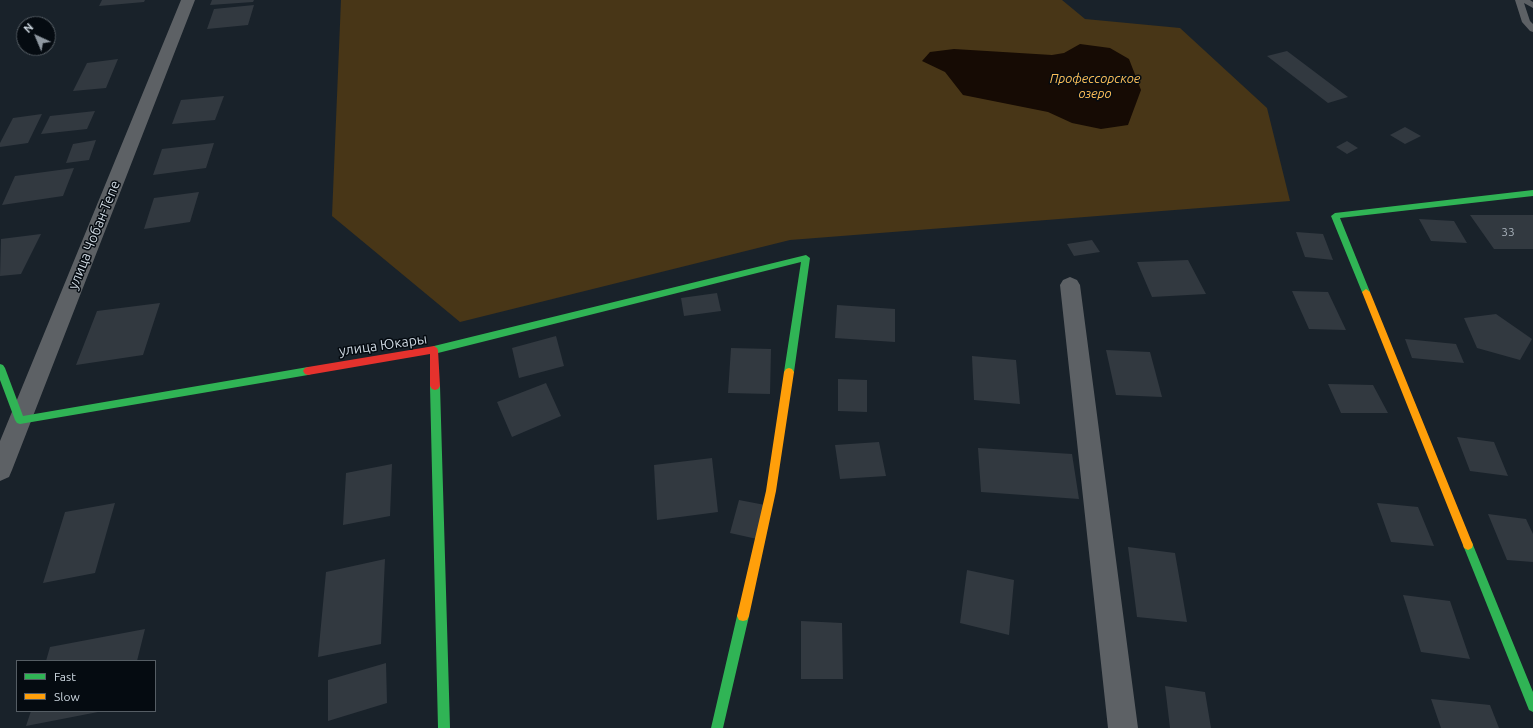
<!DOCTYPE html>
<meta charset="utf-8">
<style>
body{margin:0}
#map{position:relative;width:1533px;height:728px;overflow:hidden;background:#19222a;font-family:Ubuntu,sans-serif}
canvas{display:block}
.legend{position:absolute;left:16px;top:660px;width:140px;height:52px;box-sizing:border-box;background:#050b11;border:1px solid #555d64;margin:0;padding:5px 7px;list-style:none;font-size:12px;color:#ced8e1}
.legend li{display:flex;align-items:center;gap:8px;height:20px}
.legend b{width:20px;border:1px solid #555d64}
.north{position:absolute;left:16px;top:16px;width:40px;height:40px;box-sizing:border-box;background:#050b11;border:1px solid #555d64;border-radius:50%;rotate:316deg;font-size:11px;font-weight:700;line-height:16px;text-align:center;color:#ced8e1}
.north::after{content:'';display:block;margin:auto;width:14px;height:18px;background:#8f98a1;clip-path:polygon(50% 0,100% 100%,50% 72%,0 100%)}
</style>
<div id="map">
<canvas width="1533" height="728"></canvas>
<ul class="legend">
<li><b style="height:5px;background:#30b455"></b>Fast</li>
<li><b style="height:5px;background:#ff9f0a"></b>Slow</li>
</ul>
<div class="north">N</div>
</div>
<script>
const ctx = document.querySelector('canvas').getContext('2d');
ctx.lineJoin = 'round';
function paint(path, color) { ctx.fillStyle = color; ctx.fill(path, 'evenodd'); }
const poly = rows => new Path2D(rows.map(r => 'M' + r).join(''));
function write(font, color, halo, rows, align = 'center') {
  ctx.font = font + ' Ubuntu,sans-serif'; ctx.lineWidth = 3; ctx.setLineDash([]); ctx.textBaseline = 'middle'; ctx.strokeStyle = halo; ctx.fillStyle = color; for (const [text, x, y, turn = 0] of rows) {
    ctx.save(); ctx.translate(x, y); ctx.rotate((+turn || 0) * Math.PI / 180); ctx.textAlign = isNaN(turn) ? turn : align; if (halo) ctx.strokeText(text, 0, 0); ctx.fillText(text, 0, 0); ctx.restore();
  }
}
paint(poly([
 [341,0,1062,0,1085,19,1180,28,1267,108,1290,201,790,240,460,322,332,216]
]), '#483617');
paint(poly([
 [1080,44,1110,48,1129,59,1141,90,1128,125,1101,129,1072,123,1048,112,963,95,945,72,922,61,930,52,954,49,1052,55,1064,53]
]), '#160b04');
paint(poly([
 [102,0,145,0,144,2,99,6],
 [212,0,254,0,253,2,210,5],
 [254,5,248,25,207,29,214,9],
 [1287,51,1348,97,1328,103,1267,56],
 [118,59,106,88,73,91,87,63],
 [224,96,215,120,172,124,181,100],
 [95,111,87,129,41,134,50,116],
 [42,114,28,143,0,147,0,143,13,118],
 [1405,127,1421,136,1405,144,1390,135],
 [96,140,89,160,66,163,73,144],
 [1347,141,1358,148,1347,154,1336,147],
 [214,143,206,168,153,175,162,149],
 [74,168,63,196,2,205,15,176],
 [199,192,190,222,144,229,154,198],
 [1470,215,1533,215,1533,249,1494,249],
 [1419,219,1454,221,1467,243,1431,241],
 [1296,232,1323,234,1333,260,1305,257],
 [41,234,21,274,0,276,1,239],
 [1092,240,1100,252,1074,256,1067,244],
 [1188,260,1206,294,1152,297,1137,262],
 [1292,291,1328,292,1346,330,1309,329],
 [717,293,721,311,684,316,681,298],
 [160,303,143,355,76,365,97,311],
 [837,305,895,309,895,342,835,338],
 [1496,314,1532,339,1520,360,1477,348,1464,318],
 [556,336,564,366,519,378,512,348],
 [1405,339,1456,344,1464,363,1412,358],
 [731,348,771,349,770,394,728,393],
 [1106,350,1150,352,1162,397,1116,395],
 [972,356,1016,360,1020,404,974,400],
 [838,379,867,380,867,412,838,411],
 [546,383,561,416,512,437,497,402],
 [1328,384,1373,385,1388,413,1341,413],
 [1457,437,1494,442,1508,476,1470,471],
 [879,442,886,476,840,479,835,445],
 [978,448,1072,454,1079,499,981,492],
 [712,458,718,512,657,520,654,465],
 [392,464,390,516,343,525,346,473],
 [739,500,765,505,757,539,730,533],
 [115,503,95,573,43,583,65,512],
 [1377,503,1418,507,1434,546,1391,542],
 [1488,514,1526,519,1533,534,1533,562,1507,560],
 [1128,547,1175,553,1187,622,1137,617],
 [385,559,381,644,318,657,326,572],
 [967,570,1014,580,1009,635,960,623],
 [1403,595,1450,601,1470,659,1421,652],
 [801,621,842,623,843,679,801,679],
 [145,629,137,661,46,661,50,647],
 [386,663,387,703,328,721,328,680],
 [1165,686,1205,692,1211,728,1170,728],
 [1431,699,1490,705,1499,728,1441,728],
 [31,711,98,711,98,712,26,726]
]), '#323940');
paint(poly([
 [1515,0,1530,0,1533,2,1533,8,1524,3,1530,21,1533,24,1533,32,1530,31,1522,22,1515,0]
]), '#5d6165');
paint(poly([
 [181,0,195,0,12,470,9,477,0,481,0,441,181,0],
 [1070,277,1077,280,1080,285,1138,728,1108,728,1060,285,1063,280,1070,277]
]), '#5d6165');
paint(poly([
 [1533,190,1533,196,1340,218,1370,292,1366,295,1362,292,1331,216,1335,213,1533,190],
 [806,255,810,258,794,372,792,375,789,376,786,375,784,372,801,262,434,354,431,352,430,350,431,348,434,346,806,255],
 [0,364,3,365,5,368,23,416,308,367,311,368,313,371,311,374,308,375,20,424,17,423,15,420,0,380,0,364],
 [435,382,438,383,440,386,450,728,438,728,430,386,432,383,435,382],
 [1468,540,1472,542,1473,545,1533,692,1533,712,1529,710,1463,545,1464,542,1468,540],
 [743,611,747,612,749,616,723,728,711,728,737,616,739,612,743,611]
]), '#30b455');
paint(poly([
 [1366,289,1370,292,1473,545,1472,548,1468,550,1464,548,1463,545,1362,292,1366,289],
 [789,368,792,369,794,372,776,491,749,616,747,620,743,621,739,620,737,616,766,491,784,372,786,369,789,368]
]), '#ff9f0a');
paint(poly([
 [434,346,437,348,438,350,440,386,438,389,435,390,432,389,430,386,430,354,308,375,305,374,303,371,305,368,308,367,434,346]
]), '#e5322d');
write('12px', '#a7b0b9', null, [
 ["33",1508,232]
]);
write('italic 13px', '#fcbe58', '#050b11', [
 ["Профессорское",1095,79],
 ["озеро",1095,94]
]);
write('14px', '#ced8e1', '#050b11', [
 ["улица Чобан-Тепе",94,235,-68],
 ["улица Юкары",383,345,-8]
]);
</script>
